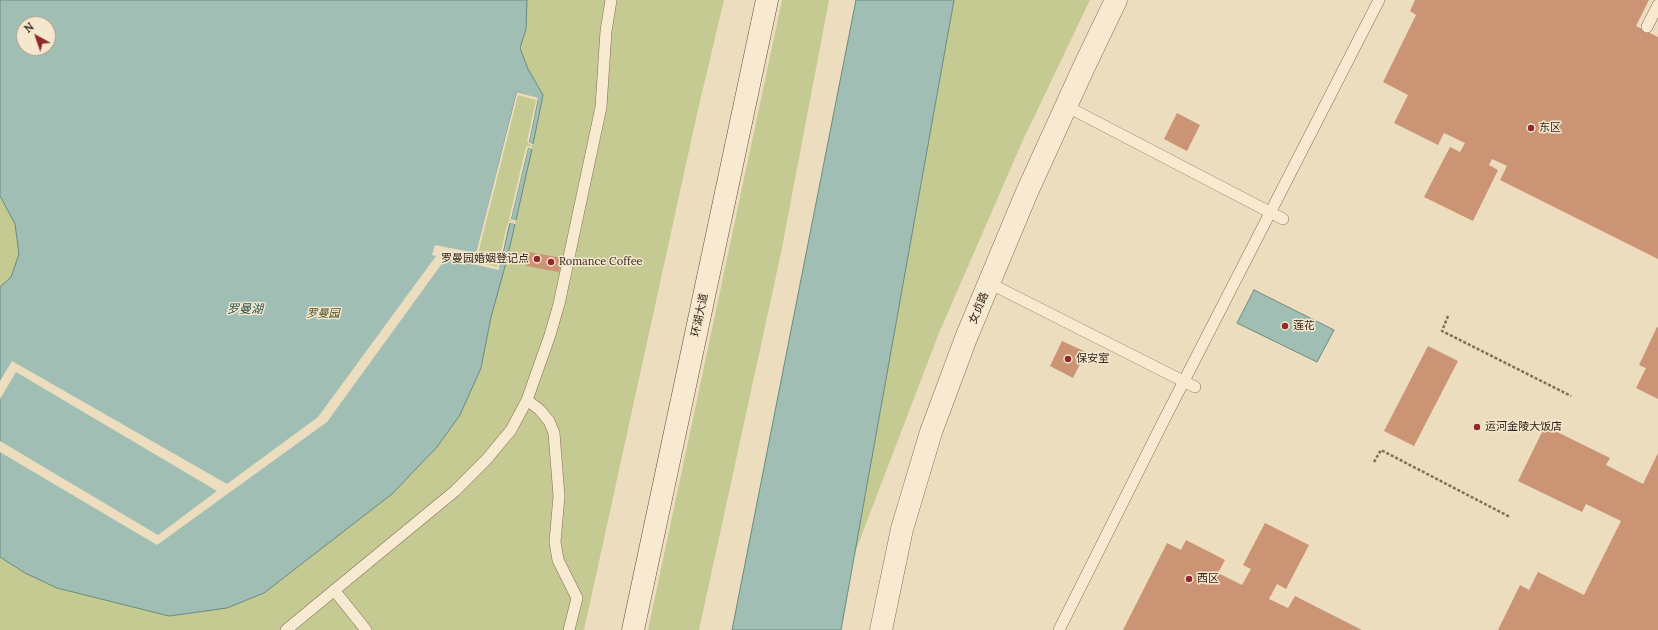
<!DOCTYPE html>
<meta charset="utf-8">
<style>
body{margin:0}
#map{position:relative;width:1658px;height:630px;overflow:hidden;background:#ecddbe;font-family:Lora,serif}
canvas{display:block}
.north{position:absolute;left:16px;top:16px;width:40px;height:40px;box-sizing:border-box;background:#f4e7cd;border:1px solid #a79a86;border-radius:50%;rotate:320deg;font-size:11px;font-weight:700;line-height:16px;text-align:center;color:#34261c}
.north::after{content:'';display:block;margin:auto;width:14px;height:18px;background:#91292e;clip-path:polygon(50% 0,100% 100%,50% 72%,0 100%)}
</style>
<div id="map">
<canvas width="1658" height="630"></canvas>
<div class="north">N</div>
</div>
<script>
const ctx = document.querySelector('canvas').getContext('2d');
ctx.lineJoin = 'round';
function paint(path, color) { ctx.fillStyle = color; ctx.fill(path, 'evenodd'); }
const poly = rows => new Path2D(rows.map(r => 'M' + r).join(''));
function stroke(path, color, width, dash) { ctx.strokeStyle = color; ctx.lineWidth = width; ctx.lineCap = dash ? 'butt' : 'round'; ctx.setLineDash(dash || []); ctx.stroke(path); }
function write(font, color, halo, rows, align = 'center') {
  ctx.font = font + ' Lora,"Noto Sans SC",serif'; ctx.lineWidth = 3; ctx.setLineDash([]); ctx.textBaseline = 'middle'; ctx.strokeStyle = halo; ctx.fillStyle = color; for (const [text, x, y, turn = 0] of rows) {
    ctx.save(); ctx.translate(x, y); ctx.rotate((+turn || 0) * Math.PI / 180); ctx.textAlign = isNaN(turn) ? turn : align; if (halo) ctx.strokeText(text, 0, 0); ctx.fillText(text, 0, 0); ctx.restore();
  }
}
paint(poly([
 [0,0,724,0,697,114,584,630,0,630],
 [24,24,48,24,48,48,24,48],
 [782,0,829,0,781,253,699,630,648,630],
 [954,0,1090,0,1023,140,939,333,854,555]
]), '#c5ca93');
const water = poly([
 [0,0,527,0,526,29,520,48,528,69,543,95,533,144,529,142,538,99,517,92,474,263,499,269,510,223,515,224,506,263,491,317,481,368,460,415,437,447,392,494,264,593,227,608,169,616,57,588,25,573,0,557,0,287,11,277,19,254,15,224,0,196,0,0],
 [24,24,48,24,48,48,24,48,24,24],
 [856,0,954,0,841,630,732,630,856,0],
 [528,148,532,149,516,220,511,219,528,148],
 [1254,290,1334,330,1317,362,1237,323,1254,290]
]);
paint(water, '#a1beb4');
stroke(water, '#698b81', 1);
paint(poly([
 [517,92,538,98,529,142,533,144,532,146,527,142,536,100,518,95,476,262,497,267,508,222,510,221,515,222,515,224,509,223,499,270,446,258,327,422,157,545,0,452,0,441,158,535,217,491,16,372,0,399,0,381,12,361,227,484,318,417,436,256,432,255,435,245,476,253],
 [528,146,532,147,532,149,528,148,511,219,516,220,515,222,510,220,509,219,526,147]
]), '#ecddbe');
paint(poly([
 [1415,0,1649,0,1636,26,1658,37,1658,259,1500,180,1507,166,1492,159,1489,165,1498,170,1473,221,1424,197,1450,147,1460,152,1465,143,1444,133,1438,145,1394,123,1408,95,1383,82,1416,15,1410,11],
 [1177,113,1200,125,1187,151,1164,139],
 [529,252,562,258,559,272,526,266],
 [1657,327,1658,328,1658,399,1636,388,1646,368,1639,365],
 [1062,341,1086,352,1073,378,1050,366],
 [1428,346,1458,361,1414,446,1384,431],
 [1545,426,1610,458,1606,465,1643,484,1658,453,1658,630,1498,630,1520,585,1529,590,1538,572,1584,595,1621,521,1586,504,1582,512,1518,481],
 [1265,523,1309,545,1286,589,1277,584,1269,599,1288,608,1295,596,1362,630,1123,630,1167,543,1181,550,1186,540,1225,560,1218,573,1242,585,1251,569,1243,565]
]), '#ca9475');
const service = poly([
 [1647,27,1658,5],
 [1066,106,1283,219],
 [989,283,1195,387],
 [527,400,540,410,549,421,554,433,559,496,555,542,558,560,577,598,569,630],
 [334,590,366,630],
 [286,630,455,491,486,460,511,430,527,400,550,335,559,304,601,107,606,31,611,0],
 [1059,630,1163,422,1379,0]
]);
const tertiary = poly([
 [881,630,902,529,931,432,966,338,1027,192,1083,69,1116,0]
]);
const secondary = poly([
 [633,630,767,0]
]);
stroke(service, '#846d57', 12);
stroke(tertiary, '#846d57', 23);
stroke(secondary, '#664e3b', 23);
stroke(poly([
 [1448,316,1442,331,1571,396],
 [1374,462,1381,450,1510,517]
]), '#846d57', 2.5, [3, 2]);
stroke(service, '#f8ead1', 11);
stroke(tertiary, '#f8ead1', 22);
stroke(secondary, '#f8ead1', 22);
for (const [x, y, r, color] of [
 [1531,128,4,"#91292e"],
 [537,259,4,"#91292e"],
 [551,262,4,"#91292e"],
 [1285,326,4,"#91292e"],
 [1068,359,4,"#91292e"],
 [1477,427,4,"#91292e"],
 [1189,579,4,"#91292e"]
]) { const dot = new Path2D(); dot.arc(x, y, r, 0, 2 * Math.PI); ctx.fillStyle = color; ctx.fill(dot); stroke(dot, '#f4e7cd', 1.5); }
write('11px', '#34261c', '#f4e7cd', [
 ["东区",1539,128],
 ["罗曼园婚姻登记点",529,259,"right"],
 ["Romance Coffee",559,262],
 ["莲花",1293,326],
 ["保安室",1076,359],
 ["运河金陵大饭店",1485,427],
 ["西区",1197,579]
], 'left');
write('11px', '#34261c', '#f4e7cd', [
 ["女贞路",979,308,-67],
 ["环湖大道",700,315,-78]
]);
write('italic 11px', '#465023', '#f4e7cd', [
 ["罗曼园",323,314]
]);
write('italic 12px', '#2b534f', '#f4e7cd', [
 ["罗曼湖",245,310]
]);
</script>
